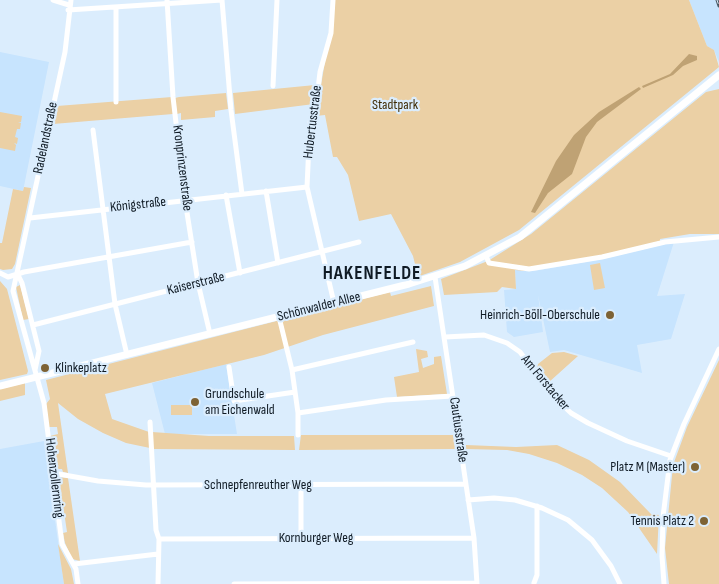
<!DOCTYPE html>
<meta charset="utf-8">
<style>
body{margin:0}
canvas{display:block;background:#dbedfd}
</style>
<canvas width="719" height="584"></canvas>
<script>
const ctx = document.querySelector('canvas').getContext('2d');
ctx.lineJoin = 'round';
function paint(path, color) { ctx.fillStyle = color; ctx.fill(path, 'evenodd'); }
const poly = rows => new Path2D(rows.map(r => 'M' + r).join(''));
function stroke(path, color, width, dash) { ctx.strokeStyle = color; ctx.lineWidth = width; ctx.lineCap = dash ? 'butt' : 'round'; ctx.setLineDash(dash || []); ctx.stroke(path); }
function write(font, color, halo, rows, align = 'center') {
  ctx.font = font + ' "Sofia Sans Condensed",sans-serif'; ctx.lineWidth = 4.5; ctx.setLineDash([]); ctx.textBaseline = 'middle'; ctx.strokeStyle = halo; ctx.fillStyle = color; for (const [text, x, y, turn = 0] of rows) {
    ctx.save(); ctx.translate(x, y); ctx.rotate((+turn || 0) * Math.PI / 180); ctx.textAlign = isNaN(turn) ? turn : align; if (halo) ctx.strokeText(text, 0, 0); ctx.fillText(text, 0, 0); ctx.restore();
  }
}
paint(poly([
 [689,0,719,0,719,62,714,50,707,46],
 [0,52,49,62,23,191,0,186],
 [674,242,657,296,685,294,671,339,637,345,642,373,564,350,550,352,538,295,543,332,514,337,507,332,504,290,516,289,515,270,534,271,603,259],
 [226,364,237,434,165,434,152,383],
 [44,441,64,584,0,584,0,449]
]), '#c7e4fe');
paint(poly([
 [335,0,689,0,707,46,714,50,719,67,519,230,460,262,414,278,411,270,416,268,413,256,391,214,359,221,348,175,337,157,333,157,325,115,316,116],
 [315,85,314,104,235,114,233,93],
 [719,89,719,234,690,234,660,239,660,241,602,256,526,268,525,271,515,270,516,289,502,287,497,292,444,295,441,279,488,261,531,234,706,92],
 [226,93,228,109,215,111,215,117,181,120,181,113,177,114,175,98,179,97],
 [172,97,173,114,53,124,57,106],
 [0,112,22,116,21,122,18,122,21,123,20,129,17,129,15,137,18,138,17,144,14,143,16,145,15,151,0,148],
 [24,187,31,188,15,264,12,269,3,270,0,269,0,243,2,243,13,189,23,191],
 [600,263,605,288,594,290,590,265],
 [0,281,7,289,28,371,27,374,0,380],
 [20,285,29,319,23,320,16,287],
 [431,286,434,306,323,335,264,355,105,394,112,419,149,432,150,448,126,443,103,433,78,419,58,403,68,473,63,472,62,469,55,469,50,436,58,434,57,427,49,427,46,404,50,399,46,380,390,292,391,296],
 [416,349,427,351,428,357,421,359,423,368,434,364,434,357,441,356,447,394,397,397,394,377,419,372],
 [564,352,578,356,548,383,537,369,538,364,552,353],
 [719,360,719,584,669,584,665,548,673,465,687,427],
 [25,383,25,395,0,401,0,389],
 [171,405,192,405,192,415,171,415],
 [152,432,209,436,294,436,295,450,153,449],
 [453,435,455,449,299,450,301,435],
 [466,445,516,447,557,445,589,460,620,482,651,514,659,515,657,554,628,512,602,488,582,475,557,463,529,454,507,450,466,449],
 [59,474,59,477,68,478,80,561,72,559,65,543,63,533,67,532,63,505,59,505,56,477],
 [58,544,71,569,74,584,64,584]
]), '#ebd0a5');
paint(poly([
 [689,54,697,56,697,60,683,66,673,75,643,88,642,86,670,74],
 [639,87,641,89,597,122,586,137,572,174,548,193,535,213,531,212,556,161,574,135,599,112]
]), '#bfa274');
stroke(poly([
 [53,0,69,5],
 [71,0,65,52,13,291,44,403,62,544,76,569,78,584],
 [167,0,173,97,185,200,198,283,210,334],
 [222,0,231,110,242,194],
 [333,0,331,33,320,72,316,106,310,122,307,187,334,303],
 [68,10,222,0],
 [273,86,277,0],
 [116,102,116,7],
 [93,130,115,304,127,355],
 [266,191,278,263],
 [226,195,240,273],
 [30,218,307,187],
 [486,256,489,263,529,269,602,257,665,242,719,237],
 [0,273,8,277,24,272,192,242],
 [18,275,22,283,39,351,35,370],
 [435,277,474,538,477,584],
 [279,317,292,370,298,413,298,435],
 [33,325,359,242],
 [445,337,484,335,507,343,520,352,555,398,571,413,588,423,627,441,671,456],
 [229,367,234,401,295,392],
 [292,370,413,342],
 [298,413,386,400,453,396],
 [150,422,156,530,159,539,158,584],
 [53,473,98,481,146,485,465,484],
 [301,485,301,539],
 [468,500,494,498,515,500,542,508,568,520,592,540,611,566,620,584],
 [159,539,474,538],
 [74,564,158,554],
 [534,583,537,575,537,506],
 [234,584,477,583],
 [664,584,662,556,663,517,670,460,684,424,719,349]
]), '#fff', 5);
stroke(poly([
 [0,386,409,284,465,266,520,237,719,75]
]), '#fff', 7);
const rail = poly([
 [717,0,719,6]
]);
stroke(rail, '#4a5863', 3);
stroke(rail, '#dbedfd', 1, [4]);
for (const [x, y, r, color] of [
 [610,315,5,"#7d6234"],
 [45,368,5,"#7d6234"],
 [195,402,5,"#7d6234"],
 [695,467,5,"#7d6234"],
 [704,521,5,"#7d6234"]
]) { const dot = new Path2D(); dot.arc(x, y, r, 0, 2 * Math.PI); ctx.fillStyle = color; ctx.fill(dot); stroke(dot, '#dbedfd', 2); }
write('14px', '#3e2a02', '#dbedfd', [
 ["Stadtpark",395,105]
]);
write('14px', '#0f1a24', '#dbedfd', [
 ["Hubertusstraße",313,122,-83],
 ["Radelandstraße",46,138,-78],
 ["Kronprinzenstraße",182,168,83],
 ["Königstraße",138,205,-6],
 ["Kaiserstraße",196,284,-14],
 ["Schönwalder Allee",319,307,-14],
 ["Am Forstacker",545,383,50],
 ["Cautiusstraße",458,430,82],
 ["Hohenzollernring",54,478,83],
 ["Schnepfenreuther Weg",258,485],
 ["Kornburger Weg",316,538]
]);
write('14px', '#0f1a24', '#dbedfd', [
 ["Heinrich-Böll-Oberschule",600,315],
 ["Klinkeplatz",55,368,"left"],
 ["Grundschule",205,394,"left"],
 ["am Eichenwald",205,410,"left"],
 ["Platz M (Master)",685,467],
 ["Tennis Platz 2",694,521]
], 'right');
ctx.letterSpacing = '1px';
write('bold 19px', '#0f1a24', '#dbedfd', [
 ["HAKENFELDE",372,274]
]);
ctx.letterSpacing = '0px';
</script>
